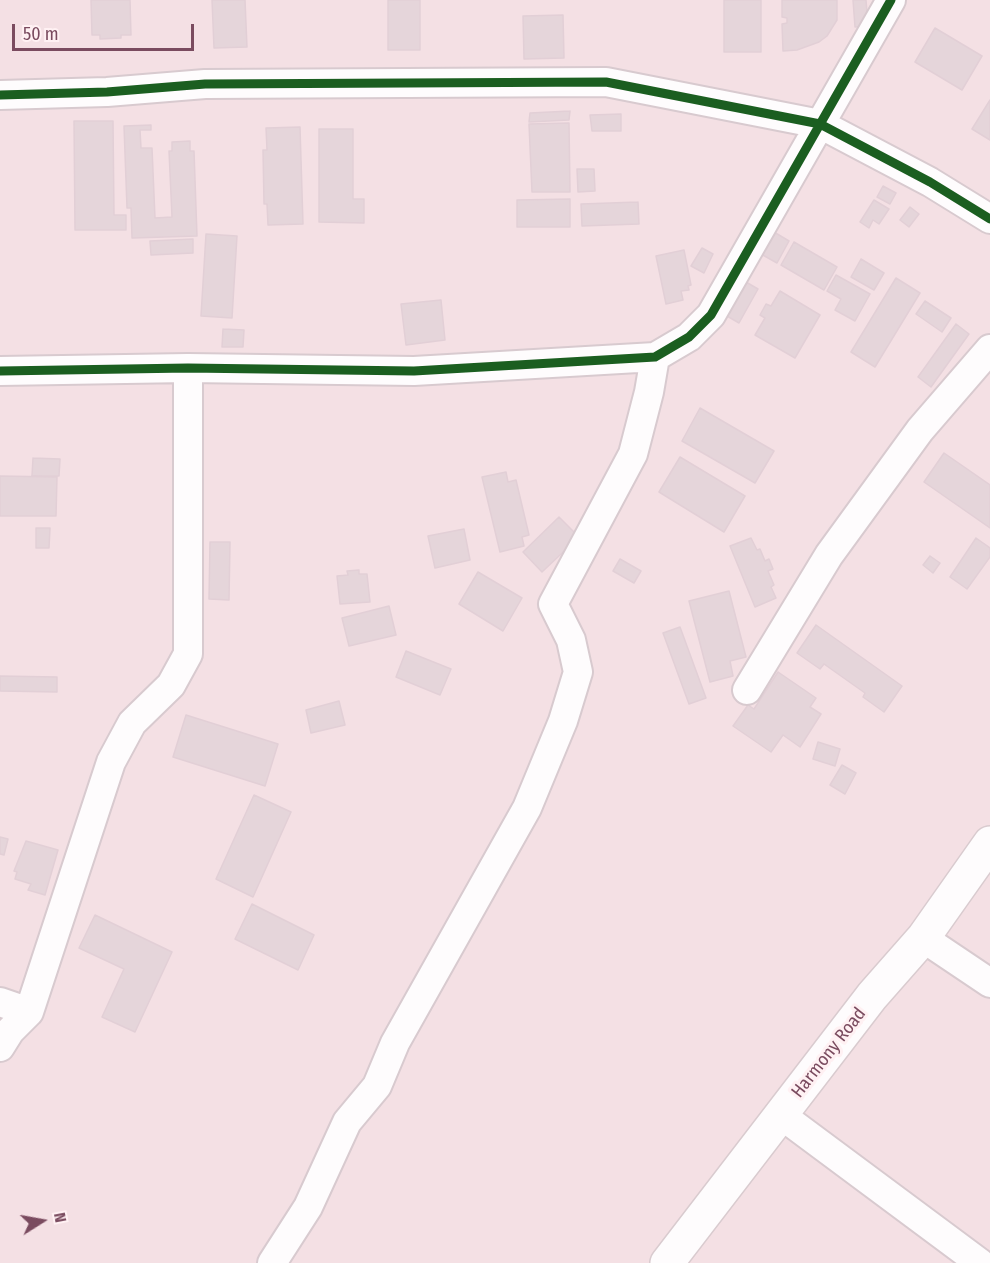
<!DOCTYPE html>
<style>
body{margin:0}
#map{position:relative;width:990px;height:1263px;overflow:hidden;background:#f8eef0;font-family:"Fira Sans Condensed",sans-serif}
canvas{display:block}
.north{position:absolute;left:12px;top:1191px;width:60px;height:60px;-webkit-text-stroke:4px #fff1f3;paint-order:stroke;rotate:79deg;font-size:16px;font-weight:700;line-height:24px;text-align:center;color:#7a4b5f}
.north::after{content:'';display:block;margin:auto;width:21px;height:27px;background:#7a4b5f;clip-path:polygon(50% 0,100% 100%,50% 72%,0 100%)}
.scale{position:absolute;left:12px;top:24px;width:182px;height:27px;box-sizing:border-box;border:3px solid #7a4b5f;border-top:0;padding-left:8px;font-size:18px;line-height:21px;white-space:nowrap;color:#7a4b5f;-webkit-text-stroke:4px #fff1f3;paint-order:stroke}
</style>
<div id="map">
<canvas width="990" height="1263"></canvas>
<div class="north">N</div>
<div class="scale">50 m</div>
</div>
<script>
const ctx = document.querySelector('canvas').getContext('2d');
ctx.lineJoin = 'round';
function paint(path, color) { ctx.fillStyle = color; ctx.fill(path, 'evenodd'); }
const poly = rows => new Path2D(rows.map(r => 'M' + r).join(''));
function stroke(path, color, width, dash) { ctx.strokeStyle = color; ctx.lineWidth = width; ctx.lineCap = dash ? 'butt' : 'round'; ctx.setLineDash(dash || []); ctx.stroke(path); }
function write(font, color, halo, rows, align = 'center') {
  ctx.font = font + ' "Fira Sans Condensed",sans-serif'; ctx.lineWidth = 6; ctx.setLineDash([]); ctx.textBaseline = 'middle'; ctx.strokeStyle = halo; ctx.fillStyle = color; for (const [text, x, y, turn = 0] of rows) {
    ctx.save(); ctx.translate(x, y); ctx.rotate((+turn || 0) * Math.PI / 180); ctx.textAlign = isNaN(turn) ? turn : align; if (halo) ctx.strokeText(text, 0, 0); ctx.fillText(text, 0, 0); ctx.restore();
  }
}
paint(poly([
 [0,0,990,0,990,1263,0,1263]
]), '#f4e0e4');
const building = poly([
 [91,0,130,0,131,35,121,35,121,38,100,39,100,35,92,35,91,0],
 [212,0,245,0,247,47,214,48,212,0],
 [388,0,420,0,420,50,388,50,388,0],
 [724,0,761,0,761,52,724,52,724,0],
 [782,0,837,0,837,20,827,36,819,42,797,50,783,51,782,24,787,23,787,18,782,17,782,0],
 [853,0,866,0,868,26,855,27,853,0],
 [563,15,564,58,524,59,523,16,563,15],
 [935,28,982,56,962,90,915,62,935,28],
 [990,100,990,140,972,129,990,100],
 [570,111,569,120,529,122,530,113,570,111],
 [621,114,621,131,592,131,590,115,621,114],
 [74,121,113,121,114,215,126,215,126,230,75,230,74,121],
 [569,123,570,192,532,192,529,124,569,123],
 [151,125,151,130,140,130,141,148,152,148,155,218,172,217,169,151,172,151,172,142,190,141,190,151,194,151,197,236,132,238,131,208,127,208,124,126,151,125],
 [300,127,303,224,268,225,267,204,264,204,263,150,267,150,266,128,300,127],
 [319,129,353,129,353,199,364,199,364,223,319,222,319,129],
 [577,169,594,169,595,191,578,192,577,169],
 [883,186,896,193,890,204,877,197,883,186],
 [570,199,570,227,517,227,517,200,570,199],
 [874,200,889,209,879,224,873,220,869,228,860,222,874,200],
 [638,202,639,224,582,226,581,204,638,202],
 [910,207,919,214,909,227,900,220,910,207],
 [774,232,789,241,777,263,761,254,774,232],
 [206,234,237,236,232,318,201,316,206,234],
 [193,239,193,253,151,255,150,241,193,239],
 [794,242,837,267,824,290,781,265,794,242],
 [702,248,713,254,704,273,691,266,702,248],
 [684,250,691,285,688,286,689,290,681,291,683,300,666,304,656,256,684,250],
 [861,259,884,273,874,290,851,277,861,259],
 [836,275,870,294,855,321,835,310,841,299,827,291,836,275],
 [896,278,920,293,875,367,851,352,896,278],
 [746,282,758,289,739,323,727,316,746,282],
 [780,291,820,315,795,358,755,335,765,318,760,315,766,304,771,306,780,291],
 [441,300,445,340,406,345,401,304,441,300],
 [925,301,951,318,942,332,916,314,925,301],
 [956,324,969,334,931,387,918,377,956,324],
 [223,329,244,330,243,347,222,347,223,329],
 [700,408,774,451,755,483,682,441,700,408],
 [944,453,990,485,990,528,924,482,944,453],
 [680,457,745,496,724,532,659,492,680,457],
 [33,458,60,459,59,476,32,476,33,458],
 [506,472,508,482,516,480,529,535,522,537,524,546,500,552,482,477,506,472],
 [0,476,57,477,56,516,0,516,0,476],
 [559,517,579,537,542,572,523,552,559,517],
 [36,528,50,528,49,548,36,548,36,528],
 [464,529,470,560,435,568,428,536,464,529],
 [751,538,757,550,760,549,765,561,769,559,773,569,768,571,774,585,771,587,776,598,755,607,730,546,751,538],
 [976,538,990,548,990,557,967,589,950,577,976,538],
 [210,542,230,542,229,600,209,599,210,542],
 [930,556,940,563,933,573,923,565,930,556],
 [620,559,641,571,634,583,613,571,620,559],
 [359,570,359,574,367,574,370,602,340,604,337,576,348,575,347,571,359,570],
 [478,572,522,598,503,631,459,604,478,572],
 [729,591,746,657,730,661,733,676,710,682,689,601,729,591],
 [389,606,396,635,349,646,342,618,389,606],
 [816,625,902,686,884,712,863,697,865,693,824,664,820,669,797,653,816,625],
 [680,627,706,698,689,704,663,633,680,627],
 [406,651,451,669,440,695,396,677,406,651],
 [778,672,816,698,810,707,821,714,800,747,783,735,771,752,733,726,748,705,754,709,778,672],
 [0,676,57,677,57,692,0,691,0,676],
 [339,701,345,725,311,733,306,710,339,701],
 [186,715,278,744,265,786,173,757,186,715],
 [818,742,840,749,835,766,813,759,818,742],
 [842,765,856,773,845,794,830,785,842,765],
 [254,795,291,812,253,897,216,879,254,795],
 [0,837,8,839,4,855,0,854,0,837],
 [26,841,58,850,45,895,28,890,31,884,15,879,17,872,14,871,26,841],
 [252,904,314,935,298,970,235,939,252,904],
 [95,915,172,952,135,1032,102,1017,124,969,79,948,95,915]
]);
paint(building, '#e5d5da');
stroke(building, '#e2cfd6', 1.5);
const minor = poly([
 [0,95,107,92,205,84,606,82,820,124,930,182,990,219],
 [0,371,188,368,414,371,655,357,689,337,711,315,891,0],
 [747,690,829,555,920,430,990,349],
 [923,938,990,983],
 [0,1002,29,1012],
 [0,1047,10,1031,29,1012,111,762,132,723,171,685,188,654,188,368],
 [781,1115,980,1263],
 [272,1263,308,1207,347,1122,377,1086,395,1043,527,808,563,721,578,672,571,640,553,604,633,454,649,392,655,357]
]);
const secondary = poly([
 [667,1263,872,996,923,938,990,843]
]);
stroke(minor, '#d8cacf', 32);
stroke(secondary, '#d9cbcf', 36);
stroke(minor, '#fefcfd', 28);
stroke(secondary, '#fefcfd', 33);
stroke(poly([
 [0,95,107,92,205,84,606,82,820,124,930,182,990,219],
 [0,371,188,368,414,371,655,357,689,337,711,315,891,0]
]), '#1b5e20', 9);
write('18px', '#7a4b5f', '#fff1f3', [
 ["Harmony Road",829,1053,-52]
]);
</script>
